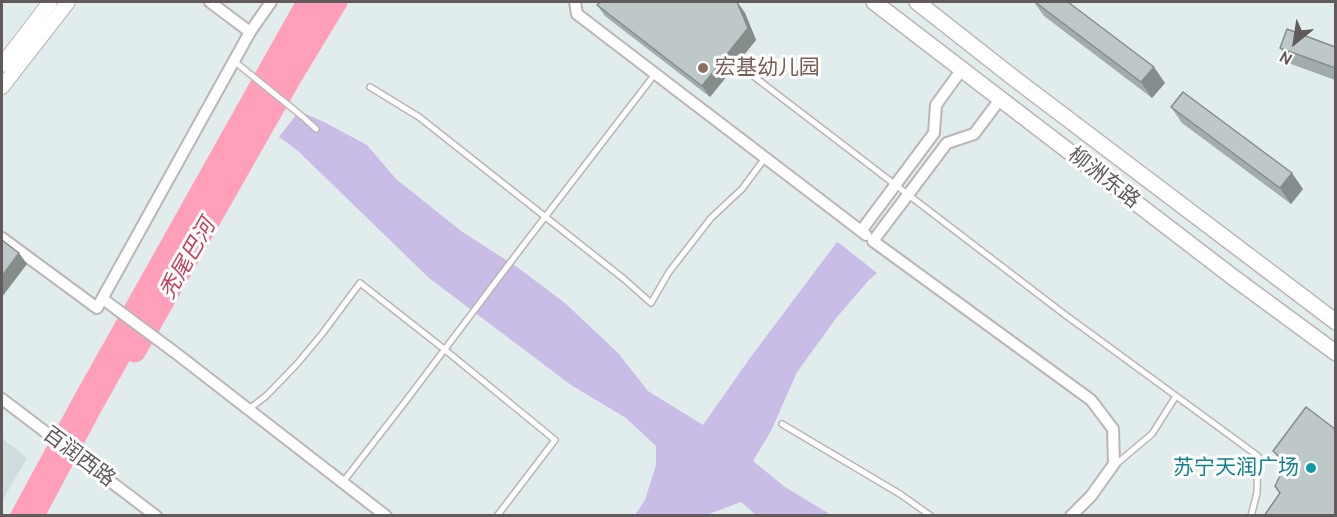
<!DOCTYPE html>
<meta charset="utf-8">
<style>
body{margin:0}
#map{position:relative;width:1337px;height:517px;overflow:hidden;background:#e1eced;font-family:Cabin,sans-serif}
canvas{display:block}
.frame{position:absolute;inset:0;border:3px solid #635a5b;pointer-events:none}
.north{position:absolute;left:1265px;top:12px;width:60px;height:60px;-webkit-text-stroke:4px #fff;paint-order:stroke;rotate:210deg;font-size:16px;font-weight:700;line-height:24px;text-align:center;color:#635a5b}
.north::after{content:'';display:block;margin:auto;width:21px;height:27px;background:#635a5b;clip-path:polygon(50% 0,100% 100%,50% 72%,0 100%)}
</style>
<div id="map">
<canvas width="1337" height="517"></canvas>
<div class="frame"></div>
<div class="north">N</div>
</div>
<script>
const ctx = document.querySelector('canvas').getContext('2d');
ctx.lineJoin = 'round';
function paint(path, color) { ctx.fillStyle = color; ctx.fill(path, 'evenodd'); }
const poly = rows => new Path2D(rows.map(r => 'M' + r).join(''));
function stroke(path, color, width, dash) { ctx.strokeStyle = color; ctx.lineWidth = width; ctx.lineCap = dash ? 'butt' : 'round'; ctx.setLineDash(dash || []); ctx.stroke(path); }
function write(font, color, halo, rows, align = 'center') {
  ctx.font = font + ' Cabin,"Noto Sans SC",sans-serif'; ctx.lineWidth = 6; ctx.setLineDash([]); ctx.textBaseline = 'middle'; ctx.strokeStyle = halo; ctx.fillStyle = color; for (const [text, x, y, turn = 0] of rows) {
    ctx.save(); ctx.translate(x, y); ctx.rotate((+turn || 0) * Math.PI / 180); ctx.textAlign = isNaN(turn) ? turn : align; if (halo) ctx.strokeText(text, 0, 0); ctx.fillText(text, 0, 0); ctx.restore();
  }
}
paint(poly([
 [2,438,27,458,2,501]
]), '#d0dcdd');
paint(poly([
 [299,111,324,122,367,145,396,179,461,231,517,267,565,303,618,353,648,391,703,425,750,358,837,242,839,243,877,273,869,280,837,317,797,372,771,431,753,461,785,487,831,515,756,515,741,502,706,515,635,515,645,500,656,465,656,446,626,418,571,385,429,278,297,150,279,137]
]), '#c9bce6');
paint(poly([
 [295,2,332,2,103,408,46,515,9,516,75,394]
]), '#ff9fb9');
stroke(poly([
 [135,352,292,76,337,2]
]), '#ff9fb9', 21);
const service = poly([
 [234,61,303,117,316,129],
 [748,72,1064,314,1258,456,1257,493,1251,516],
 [370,87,419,117,624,279,651,303,669,272,711,218,742,189,765,158],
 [249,409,266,396,297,364,322,334,360,283,444,349,555,440,497,516],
 [782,424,900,494,931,516],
 [1115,465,1152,434,1176,396],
 [343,482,405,402,522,247,655,74]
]);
const minor = poly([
 [210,2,250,32,271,2],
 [575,2,577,14,861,231],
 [1001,98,974,134,947,143,873,241,1091,400,1113,429,1114,464,1091,496,1071,516],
 [866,235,861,231,934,133,936,105,962,69],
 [2,238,97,308,250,32],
 [103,299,177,354,386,516],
 [2,399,156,516]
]);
const tertiary = poly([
 [2,65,50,2],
 [2,87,68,2]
]);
const secondary = poly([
 [874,2,1234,278,1336,353],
 [917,2,1015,79,1336,322]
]);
stroke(service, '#bcb4b5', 8);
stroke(minor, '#bcb4b5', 14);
stroke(tertiary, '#bcb4b5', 16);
stroke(secondary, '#bcb3b4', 18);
stroke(service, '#fff', 5);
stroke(minor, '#fff', 10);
stroke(tertiary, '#fff', 14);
stroke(secondary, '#fff', 15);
paint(poly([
 [737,2,745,13,756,40,710,97,605,16,597,5],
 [1034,2,1165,83,1152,98,1044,16],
 [1335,47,1335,80,1291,64,1280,48],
 [1171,107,1303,189,1291,204,1182,123],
 [1335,429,1280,493,1285,466,1273,451]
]), '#a3acac');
paint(poly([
 [737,2,745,13,756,40,710,97,702,86],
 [1154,67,1165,83,1152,98,1141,82],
 [1292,173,1303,189,1291,204,1280,188],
 [19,253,27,264,2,297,2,276]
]), '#858c8c');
const building = poly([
 [600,2,737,2,748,28,702,86,597,5,600,2],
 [1035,2,1068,2,1154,67,1141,82,1035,2],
 [1287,29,1335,47,1335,68,1280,48,1287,29],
 [1183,92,1292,173,1280,188,1171,107,1183,92],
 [2,240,19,253,2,276,2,240],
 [1306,407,1335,429,1335,516,1264,516,1280,493,1275,486,1286,463,1273,451,1306,407]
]);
paint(building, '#bec8c8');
stroke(building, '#858c8c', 1.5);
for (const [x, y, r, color] of [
 [703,68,6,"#8d6e63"],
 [1311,468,6,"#0f9aa8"]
]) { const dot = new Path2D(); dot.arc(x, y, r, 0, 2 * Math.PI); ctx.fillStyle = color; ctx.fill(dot); stroke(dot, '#fff', 2); }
write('21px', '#785e54', '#fff', [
 ["宏基幼儿园",715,68]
], 'left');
write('21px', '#635a5b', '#fff', [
 ["柳洲东路",1104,178,38],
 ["百润西路",79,457,37]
]);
write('21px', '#0d838f', '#fff', [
 ["苏宁天润广场",1299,468]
], 'right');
write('italic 22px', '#c53f59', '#fff', [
 ["秃尾巴河",188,259,-60]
]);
</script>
